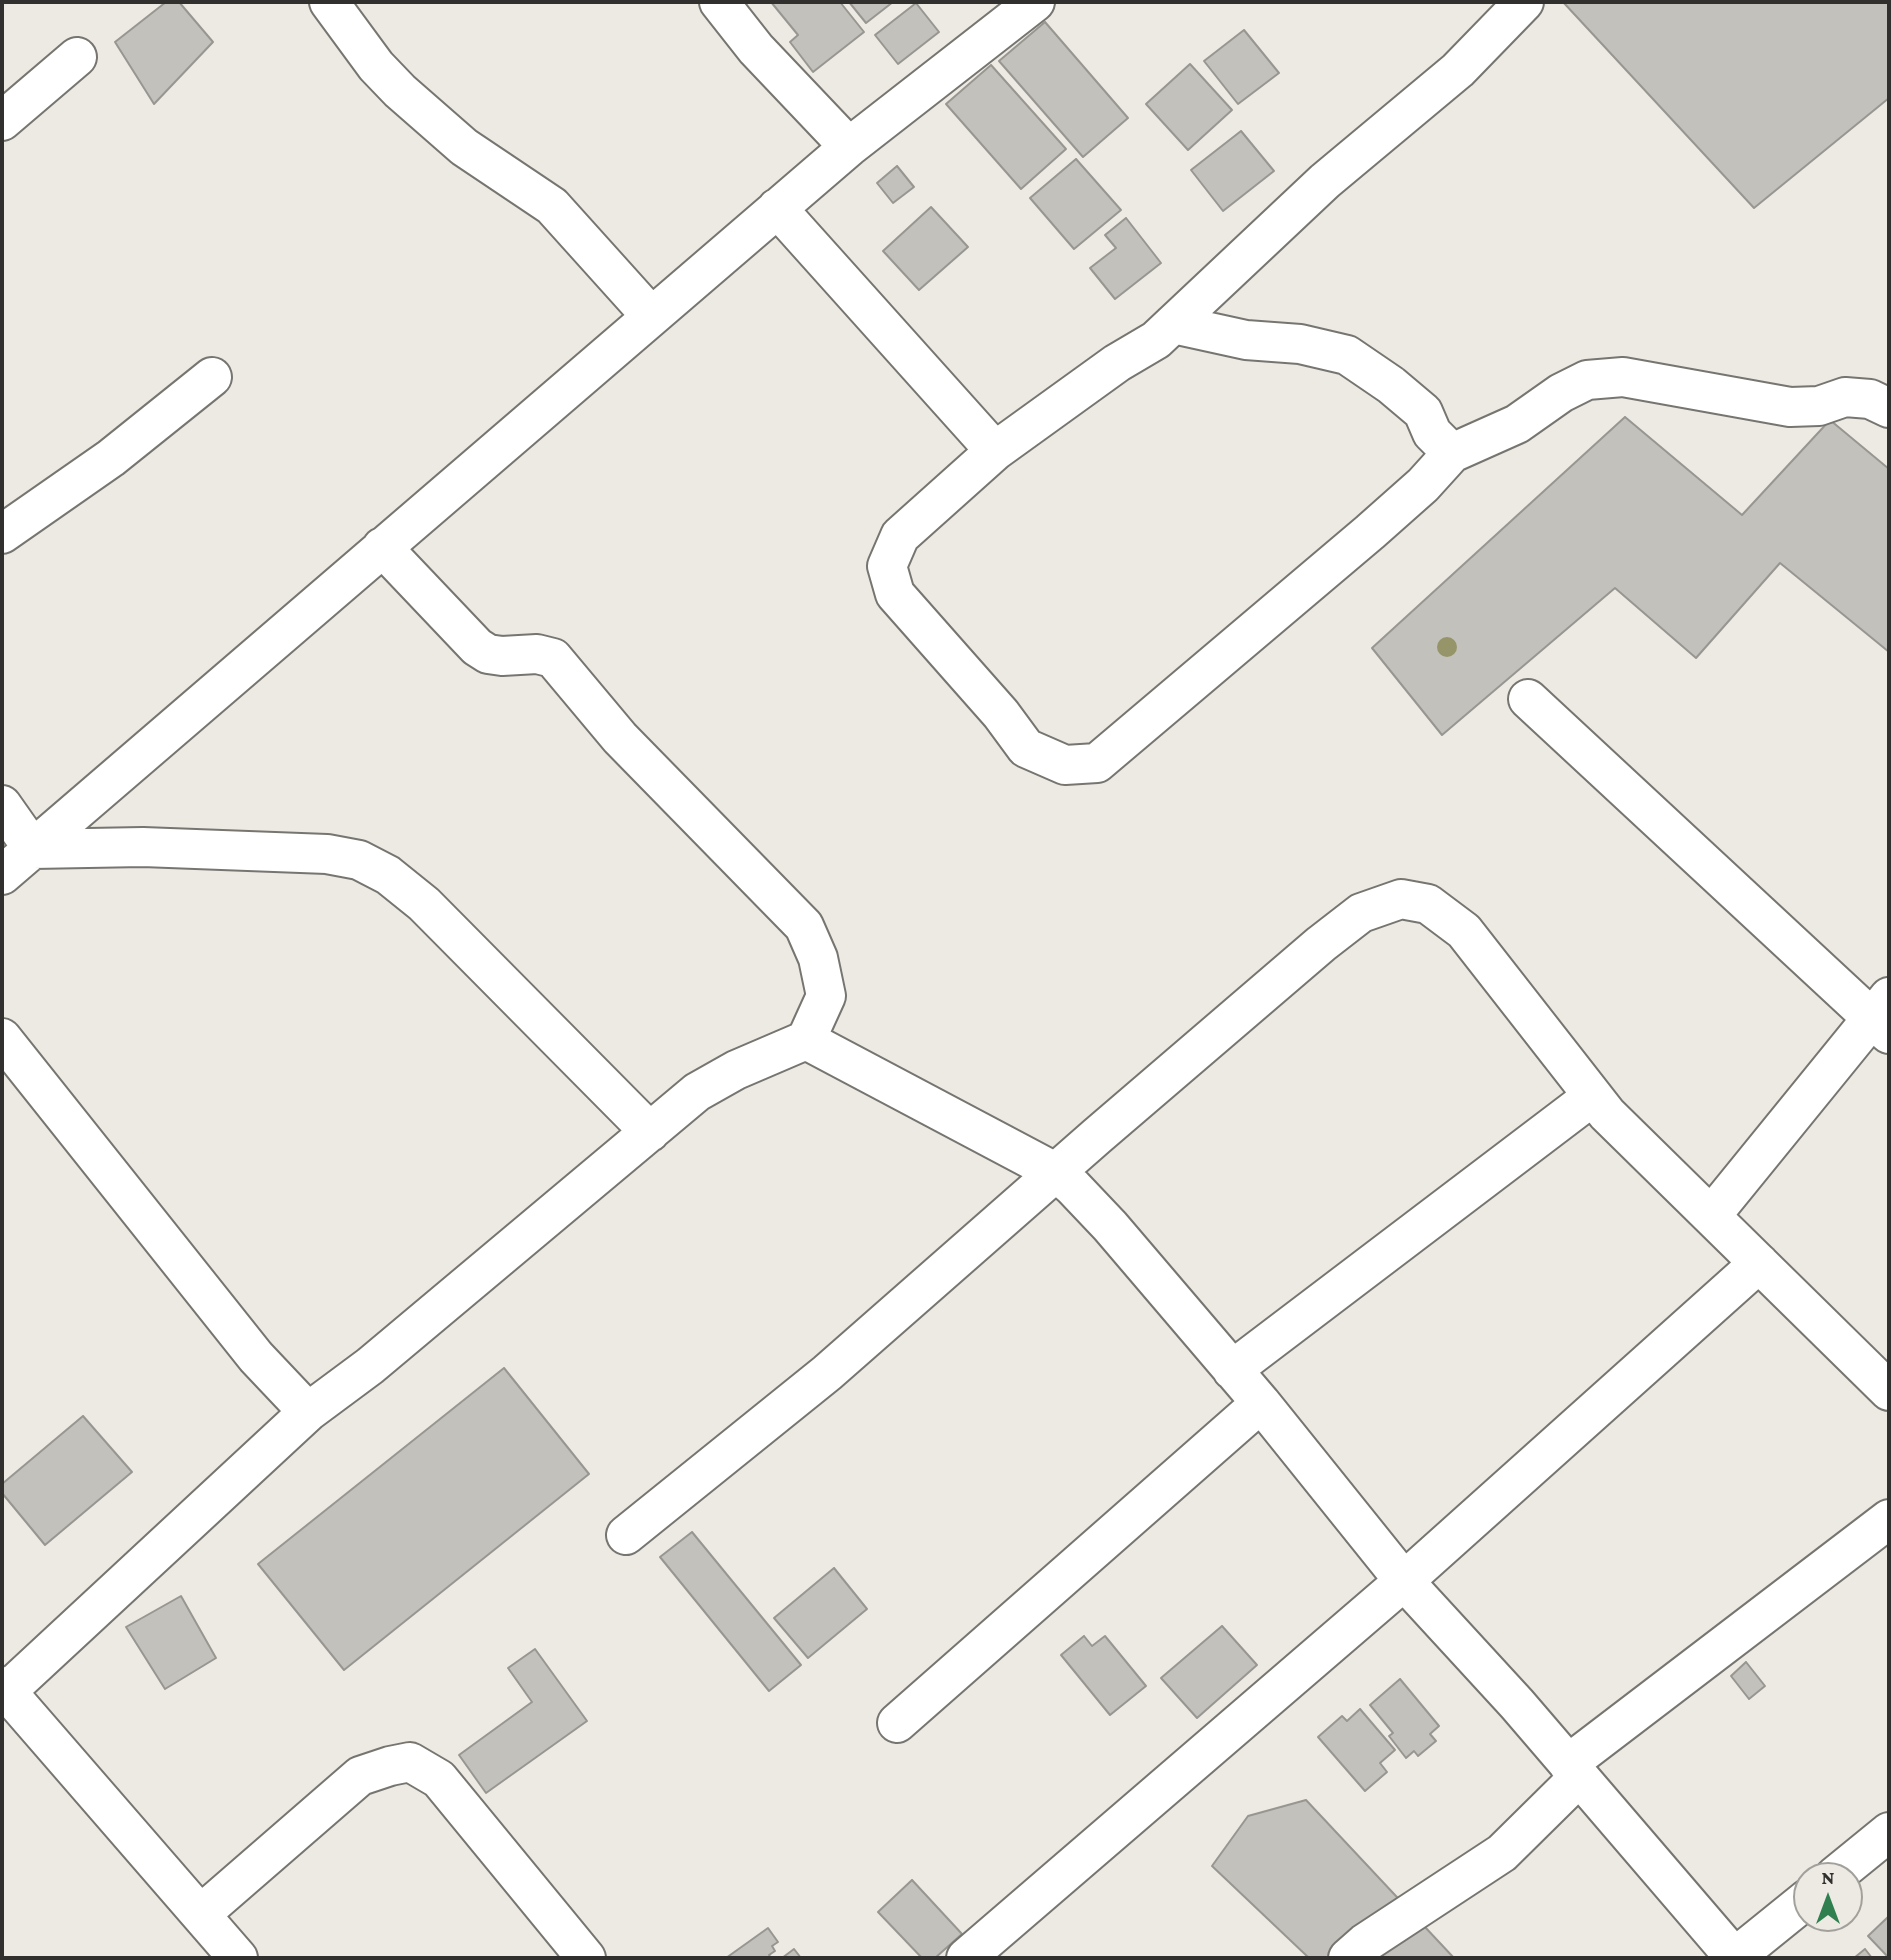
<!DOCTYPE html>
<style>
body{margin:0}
#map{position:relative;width:1891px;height:1960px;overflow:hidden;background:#edeae4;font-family:"Crimson Pro",serif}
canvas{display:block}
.frame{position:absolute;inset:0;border:4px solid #31302e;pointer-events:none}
.north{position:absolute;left:1793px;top:1862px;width:70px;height:70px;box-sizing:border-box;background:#edeae4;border:2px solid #a2a09b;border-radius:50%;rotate:0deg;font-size:19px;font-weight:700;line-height:28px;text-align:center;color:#31302e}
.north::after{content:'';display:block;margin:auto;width:24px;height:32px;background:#2f7f4f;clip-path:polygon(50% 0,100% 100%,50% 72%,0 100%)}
</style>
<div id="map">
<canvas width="1891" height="1960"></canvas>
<div class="frame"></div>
<div class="north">N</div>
</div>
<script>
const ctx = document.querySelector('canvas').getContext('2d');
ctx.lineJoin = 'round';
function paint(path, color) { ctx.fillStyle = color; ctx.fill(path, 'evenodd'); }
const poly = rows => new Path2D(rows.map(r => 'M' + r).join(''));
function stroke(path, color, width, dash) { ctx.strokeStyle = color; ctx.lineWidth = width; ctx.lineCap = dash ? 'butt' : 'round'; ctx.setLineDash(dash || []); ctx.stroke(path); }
const building = poly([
 [166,2,179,2,213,42,154,104,115,42,166,2],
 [771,2,840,2,864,32,813,72,790,42,798,35,771,2],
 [849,2,893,2,866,23,849,2],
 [1563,2,1889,2,1889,98,1754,208,1563,2],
 [916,3,939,32,898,64,875,35,916,3],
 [1045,22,1128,118,1083,157,999,61,1045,22],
 [1244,30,1279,73,1238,104,1204,61,1244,30],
 [1190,64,1232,110,1188,150,1146,104,1190,64],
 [991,65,1066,149,1021,189,946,104,991,65],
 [1241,131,1274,171,1223,211,1191,170,1241,131],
 [1076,159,1121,210,1074,249,1030,198,1076,159],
 [897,166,914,187,893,203,877,183,897,166],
 [931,207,968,247,919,290,883,251,931,207],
 [1126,218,1161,263,1115,299,1090,268,1116,248,1105,235,1126,218],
 [1625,417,1742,515,1830,420,1889,469,1889,652,1780,563,1696,658,1615,588,1442,735,1372,648,1625,417],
 [504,1368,589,1474,344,1670,258,1564,504,1368],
 [83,1416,132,1472,45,1545,2,1493,2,1484,83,1416],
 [692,1532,801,1665,769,1691,660,1557,692,1532],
 [834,1568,867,1609,808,1658,774,1618,834,1568],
 [181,1596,216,1658,165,1689,126,1627,181,1596],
 [1222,1626,1257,1665,1197,1718,1161,1678,1222,1626],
 [1084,1636,1092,1646,1105,1636,1146,1686,1110,1715,1061,1655,1084,1636],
 [535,1649,587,1721,486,1793,459,1755,532,1702,508,1668,535,1649],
 [1746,1662,1765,1686,1749,1699,1731,1676,1746,1662],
 [1400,1679,1439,1726,1430,1734,1436,1741,1418,1756,1414,1751,1406,1758,1389,1736,1393,1733,1370,1705,1400,1679],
 [1360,1709,1395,1750,1380,1763,1387,1772,1365,1791,1318,1737,1342,1716,1347,1721,1360,1709],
 [1306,1800,1454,1958,1309,1958,1212,1866,1248,1816,1306,1800],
 [912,1880,962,1934,935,1958,922,1958,878,1912,912,1880],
 [1889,1916,1889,1958,1868,1936,1889,1916],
 [768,1928,778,1942,772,1946,775,1951,769,1955,771,1958,726,1958,768,1928],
 [794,1949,801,1958,782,1958,794,1949],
 [1865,1949,1872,1958,1854,1958,1865,1949]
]);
paint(building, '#c3c1bb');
stroke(building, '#989691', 2);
const minor = poly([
 [329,2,376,66,400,91,464,147,552,206,651,316],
 [719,2,756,49,849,147],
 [2,121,77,57],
 [777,208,995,451],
 [1173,324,1246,340,1300,344,1347,355,1391,385,1423,412,1432,433,1452,453,1423,485,1370,532,1097,763,1065,765,1026,748,1001,714,895,594,887,566,900,536,995,451,1117,363,1156,340,1173,324],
 [1173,324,1325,181,1458,70,1524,2],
 [1452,453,1517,424,1561,393,1587,380,1623,377,1790,407,1819,406,1845,397,1870,399,1889,408],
 [2,534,111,458,212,377],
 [1528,699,1889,1034],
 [2,805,33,849,143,847,327,854,359,860,388,875,424,904,650,1132],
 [2,875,849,147,1035,2],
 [2,1038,256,1357,308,1412,370,1366,697,1092,736,1070,806,1040,826,996,818,958,804,926,620,738,553,658,537,654,502,656,488,654,477,647,382,547],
 [806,1040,1057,1173,1073,1187,1110,1226,1261,1403,1404,1581,1517,1704,1735,1958],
 [1711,1216,1889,997],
 [1232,1370,1593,1096],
 [626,1535,827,1373,1097,1136,1321,944,1361,913,1401,899,1428,904,1464,931,1607,1114,1889,1391],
 [2,1686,238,1958],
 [6,1692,308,1412],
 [897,1723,1261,1403],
 [1568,1764,1889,1519],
 [1835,1876,1889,1832],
 [201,1914,360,1776,390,1766,410,1762,439,1779,586,1958],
 [966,1958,1404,1581,1759,1263],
 [1348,1958,1365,1943,1502,1853,1579,1777],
 [1734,1958,1807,1899]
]);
stroke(minor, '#777570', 42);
stroke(minor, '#fff', 38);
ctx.fillStyle = '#969569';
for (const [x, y] of [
 [1447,647]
]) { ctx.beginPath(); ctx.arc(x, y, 10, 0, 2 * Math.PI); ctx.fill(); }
</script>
